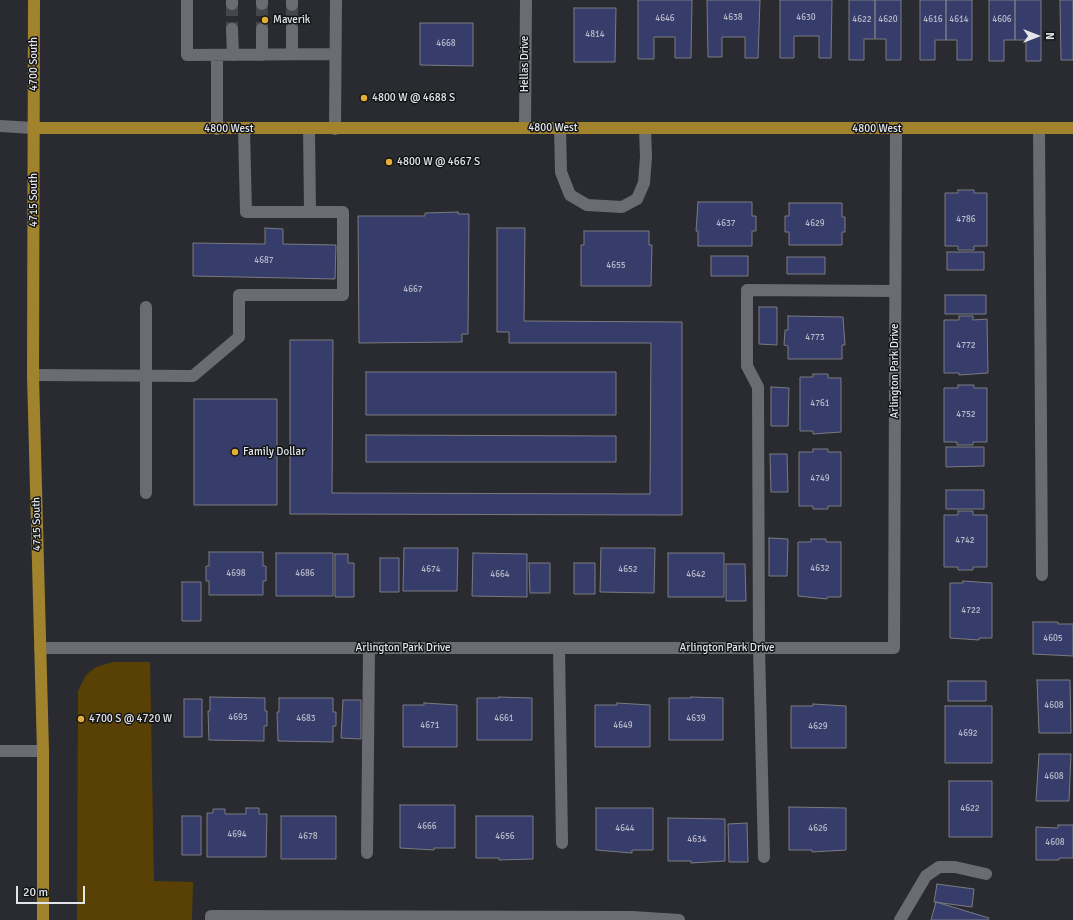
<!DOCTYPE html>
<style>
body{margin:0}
#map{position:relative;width:1073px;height:920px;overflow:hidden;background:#2a2b30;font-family:Signika,sans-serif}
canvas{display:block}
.north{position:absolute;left:1017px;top:16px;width:40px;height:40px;-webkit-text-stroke:3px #131416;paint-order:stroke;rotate:90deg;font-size:11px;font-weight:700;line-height:16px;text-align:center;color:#e3e4e8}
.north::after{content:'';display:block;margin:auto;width:14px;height:18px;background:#e3e4e8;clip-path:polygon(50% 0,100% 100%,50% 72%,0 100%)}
.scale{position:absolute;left:16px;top:886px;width:69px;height:18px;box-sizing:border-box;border:2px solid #e3e4e8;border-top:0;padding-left:5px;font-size:12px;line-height:14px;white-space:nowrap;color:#e3e4e8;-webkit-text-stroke:3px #131416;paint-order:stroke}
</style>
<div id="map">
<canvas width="1073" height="920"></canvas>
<div class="north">N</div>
<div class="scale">20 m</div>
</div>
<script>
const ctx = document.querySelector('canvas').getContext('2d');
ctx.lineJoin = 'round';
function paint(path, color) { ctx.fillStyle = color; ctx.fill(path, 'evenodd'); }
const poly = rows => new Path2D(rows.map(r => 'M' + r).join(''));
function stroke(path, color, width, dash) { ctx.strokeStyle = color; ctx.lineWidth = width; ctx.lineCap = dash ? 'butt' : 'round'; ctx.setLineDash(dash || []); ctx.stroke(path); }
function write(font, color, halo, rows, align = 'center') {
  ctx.font = font + ' Signika,sans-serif'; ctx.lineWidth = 3; ctx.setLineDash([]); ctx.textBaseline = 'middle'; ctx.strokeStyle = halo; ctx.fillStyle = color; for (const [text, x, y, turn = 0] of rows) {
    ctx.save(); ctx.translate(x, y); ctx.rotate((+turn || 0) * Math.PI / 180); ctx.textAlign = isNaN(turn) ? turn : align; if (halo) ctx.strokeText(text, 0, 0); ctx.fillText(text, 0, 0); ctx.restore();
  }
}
paint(poly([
 [113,662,150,662,154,881,193,882,192,920,77,920,78,691,86,675,96,667]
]), '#594105');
const building = poly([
 [638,0,692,0,691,58,675,58,675,37,654,37,654,59,638,59,638,0],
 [707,0,760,0,758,58,745,58,745,37,722,37,722,57,708,57,707,0],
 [780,0,832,0,831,58,819,58,819,36,794,36,794,58,780,58,780,0],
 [849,0,875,0,875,39,864,39,864,60,849,60,849,0],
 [875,0,901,0,901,60,886,60,886,39,875,39,875,0],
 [920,0,946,0,946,40,935,40,935,60,920,60,920,0],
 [946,0,972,0,972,60,957,60,957,40,946,40,946,0],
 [989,0,1015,0,1015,40,1004,40,1004,61,989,61,989,0],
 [1015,0,1041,0,1041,61,1026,61,1026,40,1015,40,1015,0],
 [1060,0,1073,0,1073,60,1061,60,1060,0],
 [574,8,616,8,615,62,574,62,574,8],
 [420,23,473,23,473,66,420,65,420,23],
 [958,190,974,190,974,193,987,193,987,246,974,246,974,250,958,250,958,246,945,246,945,193,958,193,958,190],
 [698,202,752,202,752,216,756,216,756,231,752,231,752,246,698,246,698,231,696,231,698,202],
 [789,203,842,203,842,217,845,217,845,232,842,232,842,245,789,245,789,232,785,232,785,216,789,216,789,203],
 [458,212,458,214,469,214,468,334,462,334,462,342,359,343,358,216,425,216,425,213,458,212],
 [265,228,283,229,283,244,336,245,335,279,193,276,193,243,265,244,265,228],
 [497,228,525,228,524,321,682,322,682,515,290,514,290,340,333,340,332,493,650,494,651,343,509,343,509,332,497,332,497,228],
 [584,231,649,231,649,245,652,245,651,286,581,286,581,245,584,245,584,231],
 [947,252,984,252,984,270,947,270,947,252],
 [711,256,748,256,748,276,711,276,711,256],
 [787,257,825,257,825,274,787,274,787,257],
 [945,295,986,295,986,314,945,314,945,295],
 [759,307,777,307,777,345,759,344,759,307],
 [788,316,843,317,845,345,842,345,842,359,788,359,788,346,784,345,785,330,788,330,788,316],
 [959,316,973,316,973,320,987,319,988,373,959,375,959,373,944,373,944,320,959,320,959,316],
 [366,372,616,372,616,415,366,415,366,372],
 [813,374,828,374,828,378,841,378,841,432,813,434,813,431,800,431,800,377,813,377,813,374],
 [958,385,974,385,974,388,987,388,987,442,973,442,973,445,957,445,957,442,944,442,944,388,958,388,958,385],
 [771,387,789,388,788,426,771,426,771,387],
 [194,399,277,399,277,505,194,505,194,399],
 [366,435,616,436,616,462,366,462,366,435],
 [946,447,984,447,984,466,946,467,946,447],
 [813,449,828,449,828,452,841,452,841,506,828,506,828,509,813,509,813,506,799,506,799,452,813,452,813,449],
 [770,454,787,454,788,492,771,492,770,454],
 [946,490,984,490,984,509,946,509,946,490],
 [958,511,973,511,973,515,987,515,987,567,973,567,973,570,958,570,958,567,944,567,944,515,958,515,958,511],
 [769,538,788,539,787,576,769,576,769,538],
 [811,539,826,539,826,542,841,542,841,597,827,597,827,599,798,596,798,542,811,542,811,539],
 [404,548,458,548,457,591,403,591,404,548],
 [601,548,655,548,654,593,600,592,601,548],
 [209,552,263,552,263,566,266,566,266,581,263,581,263,595,209,595,209,581,206,581,206,566,209,566,209,552],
 [276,553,333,553,333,596,276,596,276,553],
 [473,553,527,554,527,597,472,596,473,553],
 [668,553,724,553,724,597,668,597,668,553],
 [335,554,348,554,348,563,354,563,354,597,335,597,335,554],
 [380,558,399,558,399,592,380,592,380,558],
 [529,563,550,563,550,593,530,593,529,563],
 [574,563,595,563,595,594,574,594,574,563],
 [726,564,745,564,746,601,726,601,726,564],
 [963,581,992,583,992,638,979,638,979,640,950,638,950,583,963,583,963,581],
 [182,582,201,582,201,621,182,621,182,582],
 [1033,622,1058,622,1058,624,1073,624,1073,656,1033,654,1033,622],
 [1037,680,1070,680,1071,733,1039,733,1037,680],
 [948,681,986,681,986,701,948,701,948,681],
 [210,697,265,698,265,711,267,711,267,726,264,726,264,741,209,740,208,711,210,711,210,697],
 [499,697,532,698,532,740,477,740,477,698,499,698,499,697],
 [691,697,723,698,723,740,669,740,669,698,691,698,691,697],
 [279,698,333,698,333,712,336,712,336,726,333,726,333,742,278,741,277,712,279,712,279,698],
 [184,699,202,699,202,737,184,737,184,699],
 [343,700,361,700,361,739,341,738,343,700],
 [424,703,457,705,457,747,403,747,403,705,424,705,424,703],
 [617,703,650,705,650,747,595,747,595,705,617,705,617,703],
 [813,704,846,706,846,748,791,748,791,706,813,706,813,704],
 [945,706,992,706,992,763,945,763,945,706],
 [1039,754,1071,754,1069,801,1036,801,1039,754],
 [949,781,992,781,992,837,949,837,949,781],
 [400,805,455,805,455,848,434,848,434,850,400,848,400,805],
 [789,807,846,808,846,850,812,852,812,850,789,850,789,807],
 [246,808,259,808,259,814,267,814,266,857,207,857,207,813,213,813,213,809,225,809,225,814,246,814,246,808],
 [596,808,653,808,653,850,632,850,632,853,596,850,596,808],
 [182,816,201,816,201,855,182,855,182,816],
 [281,816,336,816,336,859,281,859,281,816],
 [476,816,533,816,533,859,499,860,499,858,476,858,476,816],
 [668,818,725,819,725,861,691,863,691,861,668,861,668,818],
 [747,823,748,862,729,862,728,824,747,823],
 [1058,825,1073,825,1073,858,1059,858,1059,860,1036,860,1036,827,1058,828,1058,825],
 [937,884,974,889,972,907,934,902,937,884],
 [936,902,989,918,988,920,931,920,936,902]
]);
paint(building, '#373d6b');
stroke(building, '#7a7b81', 1);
stroke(poly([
 [232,4,232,29],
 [262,4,262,29],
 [292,5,292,29]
]), '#46474c', 12, [12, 6]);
stroke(poly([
 [187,0,187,55,335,54],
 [232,0,232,4],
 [262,0,262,4],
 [292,0,292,5],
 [232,29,233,55],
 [262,29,262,55],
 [292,54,292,29],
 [217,55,217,129],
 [0,126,33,128],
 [525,128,526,0],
 [560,128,561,172,570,195,587,205,622,207,637,199,644,183,646,157,645,128],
 [1039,128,1042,575],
 [309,129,310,212],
 [335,129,336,0],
 [33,375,193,376,239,337,239,295,343,295,343,212,246,212,244,129],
 [146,493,146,307],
 [40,648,894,648,896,129],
 [559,648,562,843],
 [0,751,43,751],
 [367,853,369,648],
 [764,857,759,648,758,387,747,366,747,290,895,291],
 [211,920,211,916,632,917,679,920],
 [900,920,926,876,939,867,955,867,986,874]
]), '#6a6c72', 12);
stroke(poly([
 [34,0,33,375,43,751,43,920],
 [33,128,1073,128]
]), '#a1832e', 12);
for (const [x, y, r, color] of [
 [265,20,4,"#e3ae35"],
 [364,98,4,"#e3ae35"],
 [389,162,4,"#e3ae35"],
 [235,452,4,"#e3ae35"],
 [81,719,4,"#e3ae35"]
]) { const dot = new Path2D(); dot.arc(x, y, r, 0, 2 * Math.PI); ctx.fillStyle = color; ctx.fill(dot); stroke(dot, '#131416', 1.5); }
write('9px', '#b8bac9', null, [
 ["4638",733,18],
 ["4630",806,18],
 ["4646",665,19],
 ["4622",862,20],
 ["4620",888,20],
 ["4616",933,20],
 ["4614",959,20],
 ["4606",1002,20],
 ["4814",595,35],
 ["4668",446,44],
 ["4786",966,220],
 ["4637",726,224],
 ["4629",815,224],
 ["4687",264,261],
 ["4655",616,266],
 ["4667",413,290],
 ["4773",815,338],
 ["4772",966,346],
 ["4761",820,404],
 ["4752",966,415],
 ["4749",820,479],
 ["4742",965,541],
 ["4632",820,569],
 ["4674",431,570],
 ["4652",628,570],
 ["4698",236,574],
 ["4686",305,574],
 ["4664",500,575],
 ["4642",696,575],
 ["4722",971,611],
 ["4605",1053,639],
 ["4608",1054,706],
 ["4693",238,718],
 ["4683",306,719],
 ["4661",504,719],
 ["4639",696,719],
 ["4671",430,726],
 ["4649",623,726],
 ["4629",818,727],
 ["4692",968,734],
 ["4608",1054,777],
 ["4622",970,809],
 ["4666",427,827],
 ["4644",625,829],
 ["4626",818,829],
 ["4694",237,835],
 ["4678",308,837],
 ["4656",505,837],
 ["4634",697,840],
 ["4608",1055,843]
]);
write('11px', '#e3e4e8', '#131416', [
 ["Maverik",273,20],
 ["4800 W @ 4688 S",372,98],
 ["4800 W @ 4667 S",397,162],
 ["Family Dollar",243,452],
 ["4700 S @ 4720 W",89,719]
], 'left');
write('11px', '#e3e4e8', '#131416', [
 ["4700 South",34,64,-90],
 ["Hellas Drive",525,64,-90],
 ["4800 West",553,128],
 ["4800 West",229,129],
 ["4800 West",877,129],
 ["4715 South",34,200,-90],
 ["Arlington Park Drive",895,371,-90],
 ["4715 South",37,524,-91],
 ["Arlington Park Drive",403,648],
 ["Arlington Park Drive",727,648]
]);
</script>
